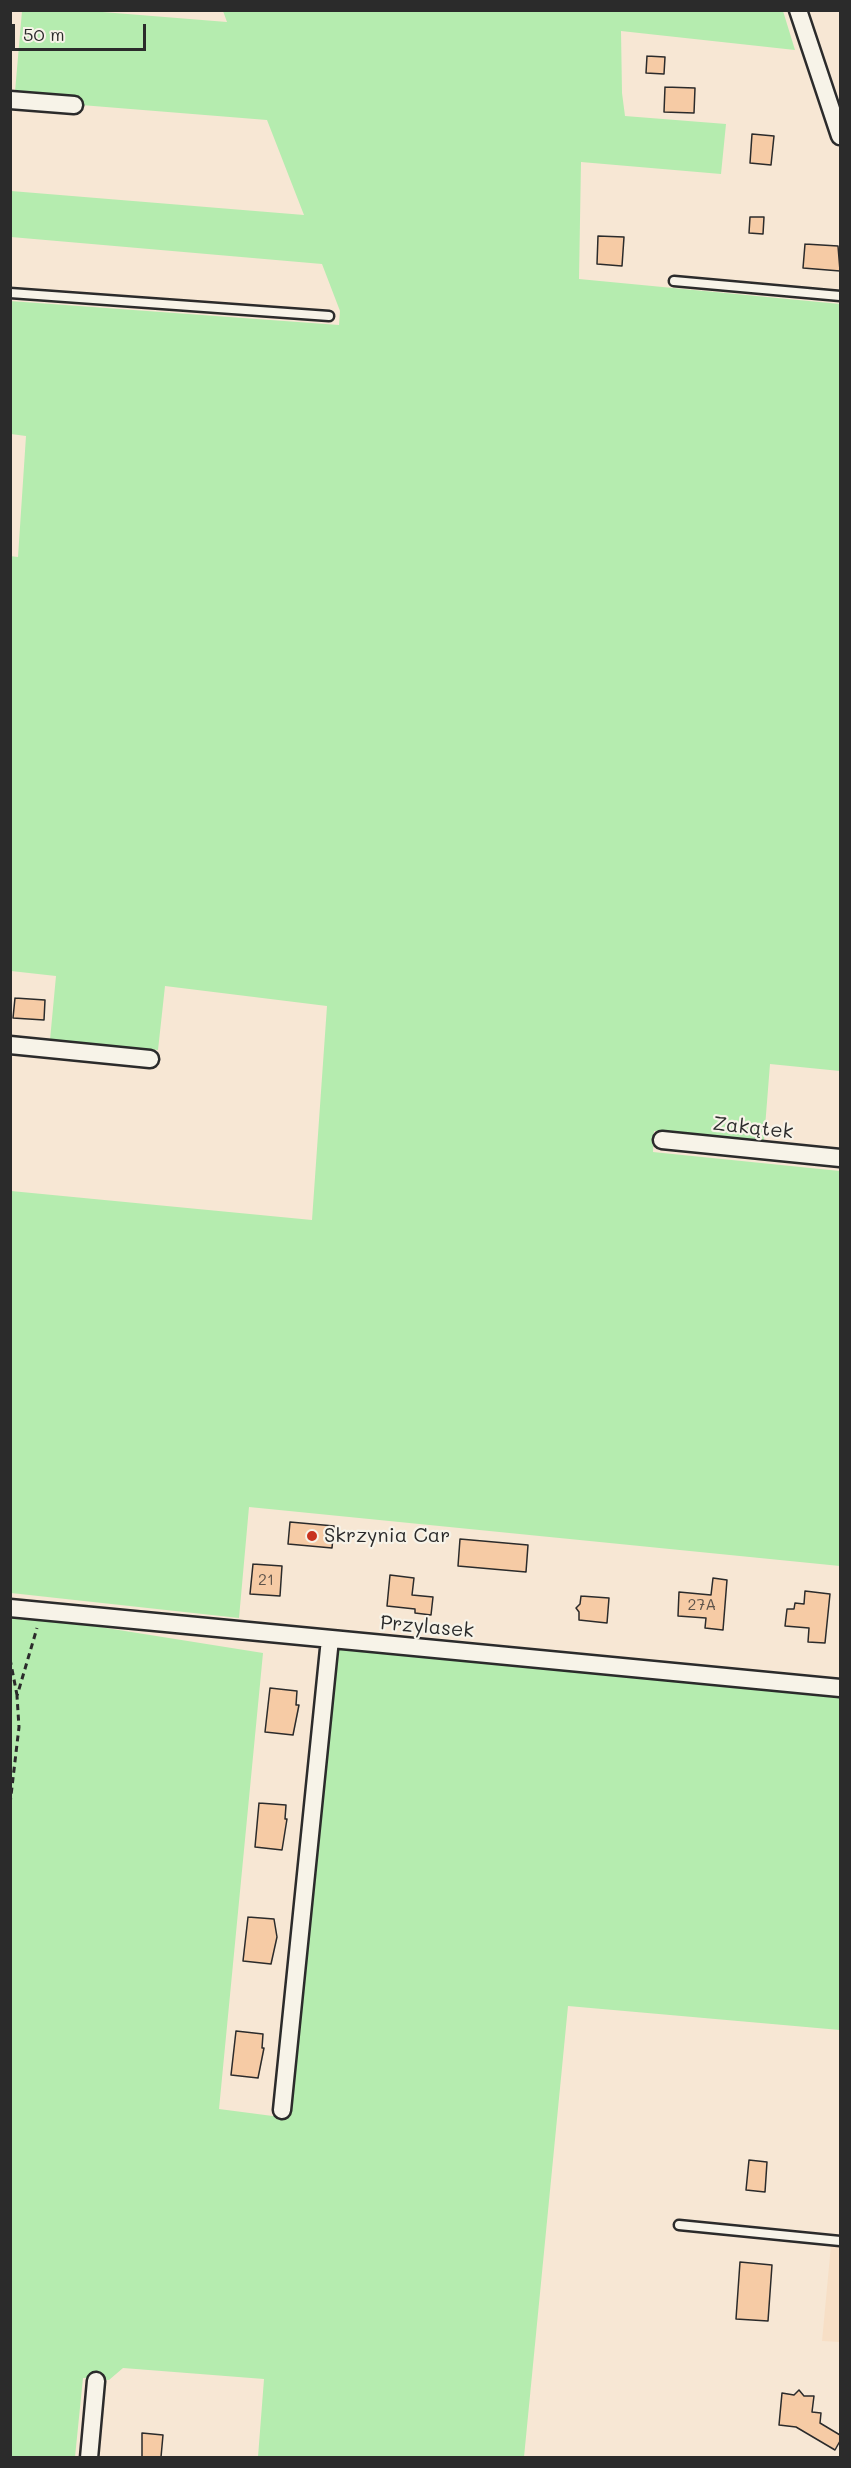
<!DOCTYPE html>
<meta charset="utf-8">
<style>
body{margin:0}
#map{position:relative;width:851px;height:2468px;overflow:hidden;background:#f7e7d4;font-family:Mali,sans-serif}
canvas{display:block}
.frame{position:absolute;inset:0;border:12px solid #2b2b2b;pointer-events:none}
.scale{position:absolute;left:12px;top:24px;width:134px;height:27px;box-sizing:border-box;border:3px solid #2b2b2b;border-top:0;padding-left:8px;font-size:18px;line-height:21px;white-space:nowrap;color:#2b2b2b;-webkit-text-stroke:4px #f7f3e8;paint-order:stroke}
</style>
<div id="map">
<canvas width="851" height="2468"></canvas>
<div class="frame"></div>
<div class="scale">50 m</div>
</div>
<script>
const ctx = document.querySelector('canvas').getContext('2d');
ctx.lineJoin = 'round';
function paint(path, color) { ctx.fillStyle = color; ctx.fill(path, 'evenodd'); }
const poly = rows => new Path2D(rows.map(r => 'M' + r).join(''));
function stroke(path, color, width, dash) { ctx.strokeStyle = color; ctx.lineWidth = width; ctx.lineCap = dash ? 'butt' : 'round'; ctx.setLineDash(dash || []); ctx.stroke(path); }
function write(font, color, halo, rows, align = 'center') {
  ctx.font = font + ' Mali,sans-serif'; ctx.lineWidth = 4.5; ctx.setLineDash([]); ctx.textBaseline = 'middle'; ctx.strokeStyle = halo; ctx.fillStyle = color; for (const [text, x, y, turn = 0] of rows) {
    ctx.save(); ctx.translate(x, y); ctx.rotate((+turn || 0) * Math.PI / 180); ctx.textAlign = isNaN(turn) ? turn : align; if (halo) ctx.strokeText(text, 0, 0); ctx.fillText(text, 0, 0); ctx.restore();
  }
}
paint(poly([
 [831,2245,840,2246,840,2342,822,2341]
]), '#f7dfc6');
paint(poly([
 [22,11,90,11,227,22,223,11,783,11,795,50,621,31,622,93,625,116,726,124,721,174,581,162,579,279,840,304,840,1071,770,1064,764,1140,654,1131,653,1152,840,1171,840,1566,249,1507,239,1618,11,1593,11,1191,312,1220,327,1006,165,986,158,1050,50,1040,56,976,11,971,10,556,18,557,26,436,11,434,10,301,339,325,340,311,322,264,11,237,11,191,304,215,267,120,81,105,82,99,15,92],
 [10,1617,56,1620,263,1653,219,2109,288,2118,337,1645,840,1695,840,2030,568,2006,524,2457,258,2457,264,2379,123,2368,109,2380,83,2378,75,2457,11,2457]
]), '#b5ecaf');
const building = poly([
 [647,56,665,57,664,74,646,73,647,56],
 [665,87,695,88,694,113,664,112,665,87],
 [752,134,774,136,771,165,750,163,752,134],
 [750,217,764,217,763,234,749,233,750,217],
 [598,236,624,237,622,266,597,264,598,236],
 [805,244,838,246,840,271,803,268,805,244],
 [15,998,45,1000,44,1020,13,1018,15,998],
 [290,1522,334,1526,332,1548,288,1544,290,1522],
 [460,1539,528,1545,526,1572,458,1566,460,1539],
 [253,1564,282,1566,280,1596,250,1594,253,1564],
 [390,1575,414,1578,412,1595,433,1597,431,1615,415,1613,415,1609,387,1606,390,1575],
 [713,1578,727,1580,723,1630,705,1628,706,1618,678,1616,679,1592,711,1595,713,1578],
 [805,1591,830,1594,825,1643,808,1642,809,1628,785,1626,787,1609,794,1609,795,1603,804,1604,805,1591],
 [581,1596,609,1598,607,1623,579,1620,579,1612,576,1608,580,1604,581,1596],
 [270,1688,297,1691,296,1705,299,1705,293,1735,265,1732,270,1688],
 [259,1803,286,1805,285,1819,287,1819,282,1850,255,1847,259,1803],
 [248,1917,274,1919,277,1937,271,1964,243,1961,248,1917],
 [236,2031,263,2034,262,2048,264,2048,258,2078,231,2075,236,2031],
 [749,2160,767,2162,765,2192,746,2190,749,2160],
 [740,2262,772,2265,768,2321,736,2319,740,2262],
 [799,2390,804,2396,814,2396,812,2412,821,2413,820,2423,840,2435,840,2441,835,2450,796,2427,779,2425,782,2393,794,2395,799,2390],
 [142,2433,163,2435,161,2457,142,2457,142,2433]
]);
paint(building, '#f6cba5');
stroke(building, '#2b2b2b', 1.5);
const lane = poly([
 [674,281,840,296],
 [10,293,329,316],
 [679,2225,840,2241]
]);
const street = poly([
 [798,10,840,136],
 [10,100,74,105],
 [10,1045,150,1059],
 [662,1140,840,1158],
 [10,1608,840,1688],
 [282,2110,330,1639],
 [89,2458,96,2381]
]);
stroke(lane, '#2b2b2b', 13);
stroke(street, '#2b2b2b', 21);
stroke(poly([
 [10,1659,17,1695],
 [10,1804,19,1727,17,1696,37,1628]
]), '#2b2b2b', 3, [6, 4.5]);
stroke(lane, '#f7f3e8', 8);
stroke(street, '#f7f3e8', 16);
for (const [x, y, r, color] of [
 [312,1536,6,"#c8321e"]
]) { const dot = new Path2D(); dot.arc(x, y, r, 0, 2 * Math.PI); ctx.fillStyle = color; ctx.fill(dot); stroke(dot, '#f7f3e8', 2); }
write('16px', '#5e534a', null, [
 ["21",266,1580],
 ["27A",702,1605]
]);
write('20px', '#2b2b2b', '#f7f3e8', [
 ["Zakątek",753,1128,6],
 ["Przylasek",427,1627,5]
]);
write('20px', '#2b2b2b', '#f7f3e8', [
 ["Skrzynia Car",324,1536]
], 'left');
</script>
